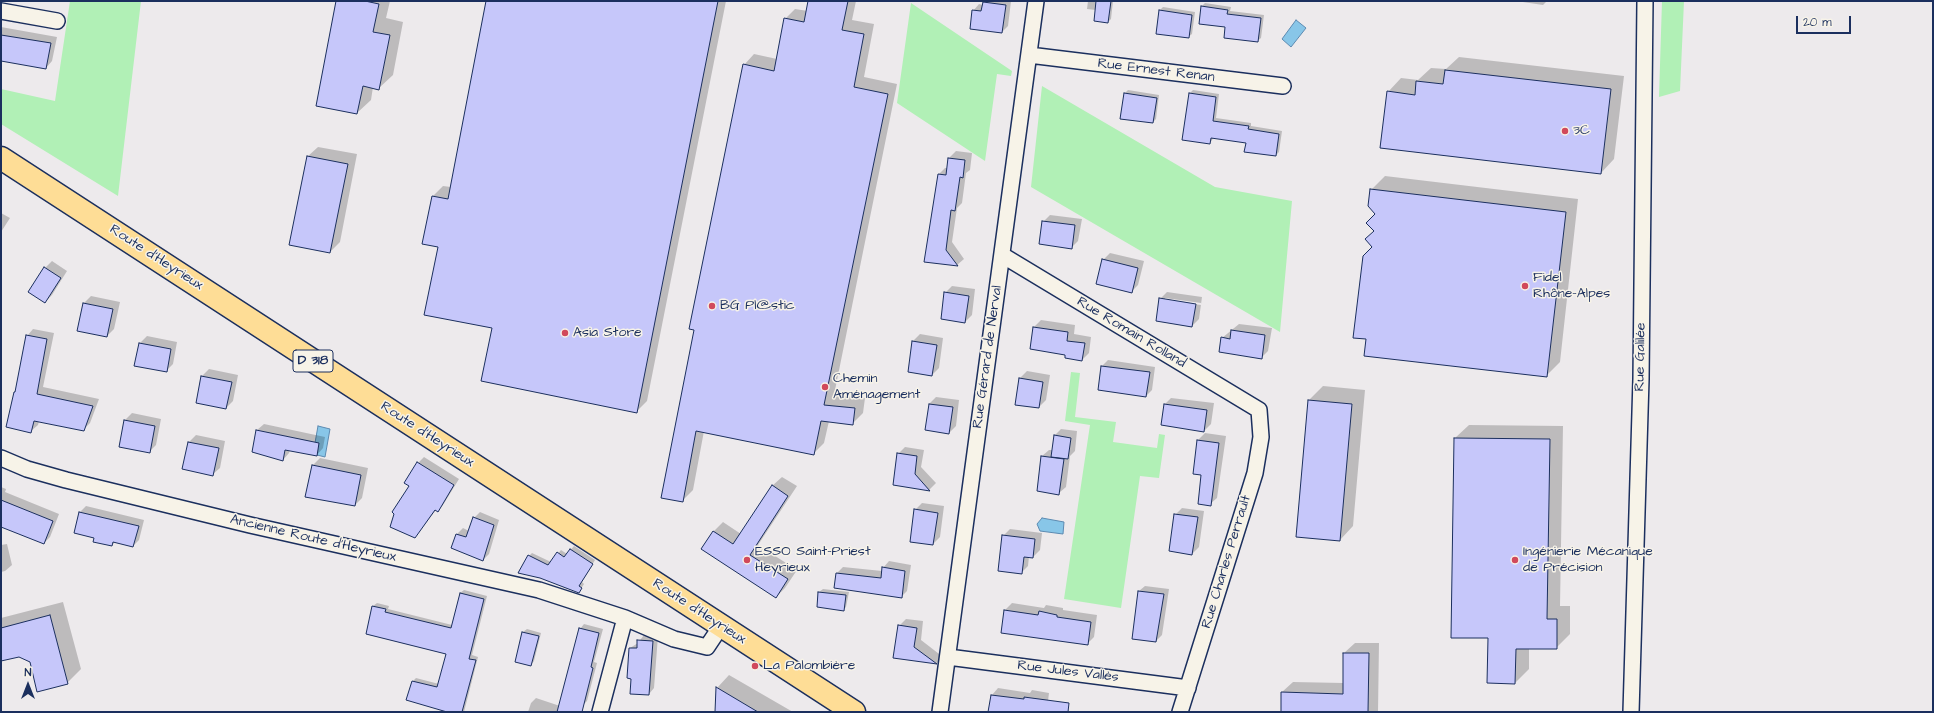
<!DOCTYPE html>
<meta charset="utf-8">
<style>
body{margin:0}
#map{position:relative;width:1934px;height:713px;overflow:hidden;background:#edeaec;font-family:"Architects Daughter",sans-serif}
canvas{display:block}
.frame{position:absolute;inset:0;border:2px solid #1b2f5e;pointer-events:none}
.north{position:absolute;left:8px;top:665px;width:40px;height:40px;-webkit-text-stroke:3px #f7f3e8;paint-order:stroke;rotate:0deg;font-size:11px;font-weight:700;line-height:16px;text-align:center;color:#1b2f5e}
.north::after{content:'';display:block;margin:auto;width:14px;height:18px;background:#1b2f5e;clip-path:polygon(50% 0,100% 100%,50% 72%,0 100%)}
.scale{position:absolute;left:1796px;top:16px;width:55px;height:18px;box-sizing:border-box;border:2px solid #1b2f5e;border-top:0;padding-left:5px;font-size:12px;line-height:14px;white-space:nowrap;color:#1b2f5e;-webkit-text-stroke:3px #f7f3e8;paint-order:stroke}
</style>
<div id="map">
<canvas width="1934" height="713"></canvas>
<div class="frame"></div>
<div class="north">N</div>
<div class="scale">20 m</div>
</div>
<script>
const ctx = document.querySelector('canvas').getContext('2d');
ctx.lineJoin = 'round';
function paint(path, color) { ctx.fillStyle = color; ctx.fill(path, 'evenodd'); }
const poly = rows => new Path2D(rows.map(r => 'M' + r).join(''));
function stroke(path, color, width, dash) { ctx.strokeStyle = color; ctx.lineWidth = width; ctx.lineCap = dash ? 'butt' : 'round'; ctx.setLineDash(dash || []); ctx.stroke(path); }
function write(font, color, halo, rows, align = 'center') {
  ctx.font = font + ' "Architects Daughter",sans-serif'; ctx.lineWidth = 3; ctx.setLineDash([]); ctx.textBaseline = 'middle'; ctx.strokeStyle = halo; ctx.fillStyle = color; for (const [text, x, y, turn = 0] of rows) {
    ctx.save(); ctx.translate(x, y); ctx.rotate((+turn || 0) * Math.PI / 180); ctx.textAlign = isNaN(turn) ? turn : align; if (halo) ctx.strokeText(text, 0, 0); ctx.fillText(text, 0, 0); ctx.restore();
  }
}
paint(poly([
 [70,1,141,1,118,196,1,124,1,89,55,101],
 [1662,1,1684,1,1680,91,1659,97],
 [911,3,1012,71,1011,76,997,74,985,161,897,103],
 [1042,86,1215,187,1292,201,1280,332,1031,187],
 [1071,372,1080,373,1075,417,1116,422,1113,442,1157,448,1159,434,1165,435,1159,478,1140,476,1121,608,1064,599,1090,425,1065,421]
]), '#b1f0b6');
const water = poly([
 [1296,20,1306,28,1291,47,1282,39,1296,20],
 [318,426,330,429,325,457,313,454,318,426],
 [1042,518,1064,522,1063,534,1040,531,1037,524,1042,518]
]);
paint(water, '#88c6e8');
stroke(water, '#5c8ab1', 1);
paint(poly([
 [337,1,390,1,386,18,403,22,393,75,379,88,373,87,371,100,357,113],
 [487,1,726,1,647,401,636,412,493,327,440,246,433,196,443,186,451,187],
 [809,1,856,1,852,20,874,24,864,77,897,84,834,395,865,398,863,413,852,424,829,421,824,443,814,453,704,431,693,490,682,501,695,329,744,65,754,54,777,59,785,19,795,9,808,11],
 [985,1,1011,1,1008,26,1002,32,973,11,979,4,983,5],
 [1088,1,1113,1,1111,19,1108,22,1096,10,1087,9],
 [1516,1,1547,1,1543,5],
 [1205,3,1231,7,1230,11,1264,15,1261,38,1257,41,1226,26,1202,6],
 [1163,7,1195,12,1192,34,1188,37,1160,10],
 [1,27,57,37,52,61,46,68,1,60],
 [1459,57,1624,76,1614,159,1601,173,1388,92,1401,78,1418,80,1431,68,1446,69],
 [1128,90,1159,95,1156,119,1153,122,1125,93],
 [1193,90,1219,94,1216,118,1251,123,1251,126,1282,131,1279,152,1276,155,1247,143,1214,137,1210,143,1190,93],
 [318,147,357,154,340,242,330,252,307,157],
 [956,151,972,153,970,170,966,173,962,203,957,208,952,242,964,259,957,265,925,261,938,175,945,168,948,168,949,158],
 [1385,176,1578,199,1560,362,1546,376,1367,338,1376,214,1371,190],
 [1,213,10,218,1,232],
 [1050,215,1082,219,1078,241,1071,248,1043,222],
 [1110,253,1144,261,1138,285,1131,292,1103,260],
 [52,261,67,271,52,295,45,302,45,268],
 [952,286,975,289,972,315,965,322,945,293],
 [1167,292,1202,297,1199,319,1192,326,1160,299],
 [1165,298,1201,303,1201,305,1165,300],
 [91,296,120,302,114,329,107,336,84,303],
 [1041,320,1075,325,1074,334,1091,337,1089,353,1082,360,1066,354,1034,327],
 [1239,324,1272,328,1268,351,1261,358,1222,338],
 [33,329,54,333,43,387,99,399,90,423,83,430,39,421,38,425,31,431,14,392,16,390,27,336],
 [920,334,943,338,939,368,932,375,913,341],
 [147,336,177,342,173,364,166,371,140,343],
 [1108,360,1155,367,1152,390,1146,396,1099,390,1102,366],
 [209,369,238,375,233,401,226,408,197,402,202,376],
 [1027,371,1050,375,1046,400,1039,407,1020,378],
 [1323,386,1365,390,1353,526,1340,540,1297,536,1309,400],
 [936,397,959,400,956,426,949,433,929,404],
 [1171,398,1214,403,1211,424,1204,431,1164,405],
 [132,413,161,419,156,445,149,452,120,446,125,420],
 [264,424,325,437,323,448,317,455,290,450,289,453,283,460,253,452,257,430],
 [1469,425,1563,426,1560,606,1570,606,1570,634,1556,648,1529,648,1529,669,1515,683,1489,637,1455,438],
 [1061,429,1077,431,1075,451,1070,456,1066,487,1059,493,1042,456,1049,450,1053,450,1054,436],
 [1205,433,1226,436,1217,498,1210,504,1202,474,1194,473,1198,440],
 [196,435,225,441,220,468,213,474,189,442],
 [905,447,924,450,921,467,936,483,929,490,895,485,898,454],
 [424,457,459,479,443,505,437,511,436,510,415,537,396,513,410,486,418,463],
 [320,458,368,468,362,498,355,505,313,465],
 [782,477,797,486,758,545,797,570,785,588,776,597,702,549,714,531,723,522,741,534,772,486],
 [1,487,6,489,5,492,59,514,50,537,44,543,1,526],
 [922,503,944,506,940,537,933,544,915,510],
 [86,506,144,520,139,540,133,546,115,542,112,545,96,537,75,533,80,512],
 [1182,508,1204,511,1199,547,1192,554,1175,515],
 [480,512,499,520,489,554,483,560,452,548,457,534,463,528,469,531,474,518],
 [1010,529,1042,533,1040,550,1033,557,1029,556,1028,566,1021,573,1003,536],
 [7,544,12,565,5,571,1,572,1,545],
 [574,546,595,560,582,582,584,584,579,592,529,556,532,553,551,562,561,550,567,554],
 [889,561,911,565,907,591,901,597,837,573,843,567,882,571,883,568],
 [1145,586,1169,589,1162,635,1156,641,1139,591],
 [823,589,849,592,846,607,843,610,819,592],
 [464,590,487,596,472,655,478,657,464,712,450,712,413,681,416,678,439,684,447,653,367,633,373,606,377,603,389,606,388,609,452,625,460,593],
 [63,602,81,669,67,683,19,656,1,660,1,618],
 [1012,603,1044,608,1046,605,1063,608,1063,610,1097,615,1094,637,1087,644,1005,610],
 [906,619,923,621,921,640,943,657,937,663,895,657,899,626],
 [584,624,603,629,594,662,597,663,587,701,583,705,580,629],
 [527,629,541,633,534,661,531,665,523,632],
 [644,635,658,636,654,688,649,694,632,678,630,648,638,643],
 [1355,643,1379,643,1378,712,1282,712,1282,692,1293,682,1344,683,1344,653],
 [729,675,793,712,716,712,717,688],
 [998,688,1030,693,1032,690,1049,693,1047,709,1043,712,989,712,992,695],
 [536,698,566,708,564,712,528,712,531,703]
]), '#0003');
const building = poly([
 [336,1,365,1,379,4,373,32,390,35,379,90,363,86,357,114,316,106,336,1],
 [486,1,718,1,637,413,481,381,492,328,424,315,438,247,422,244,432,196,448,199,486,1],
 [808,1,848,1,842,30,864,34,854,87,888,94,824,405,855,408,853,425,821,421,814,455,696,431,683,502,661,498,694,330,689,329,743,64,774,71,784,18,804,22,808,1],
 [1096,1,1111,1,1108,23,1094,21,1096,1],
 [983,2,1006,5,1002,33,970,29,972,10,981,11,983,2],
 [1201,6,1228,10,1227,14,1261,18,1258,42,1224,38,1225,27,1199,24,1201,6],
 [1159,10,1192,15,1189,38,1156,34,1159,10],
 [1,35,51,43,46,69,1,61,1,35],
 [1445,70,1611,89,1601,174,1380,148,1387,91,1415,95,1416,81,1443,84,1445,70],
 [1124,93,1157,98,1153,123,1120,119,1124,93],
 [1189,93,1216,97,1213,121,1249,126,1248,129,1279,134,1276,156,1244,152,1246,143,1211,138,1210,144,1182,140,1189,93],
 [307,156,348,164,330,253,289,245,307,156],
 [948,158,965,160,963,178,960,177,955,211,951,210,946,250,958,266,924,262,938,174,946,175,948,158],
 [1370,189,1566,212,1547,377,1364,356,1366,339,1353,338,1363,256,1372,247,1365,239,1374,231,1366,223,1375,214,1368,206,1370,189],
 [1042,221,1075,225,1072,249,1039,244,1042,221],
 [1102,259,1138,268,1132,293,1096,284,1102,259],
 [44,267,61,278,45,303,28,292,44,267],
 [944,292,969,296,965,323,941,319,944,292],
 [1159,298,1196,304,1192,327,1156,321,1159,298],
 [83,303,113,309,107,337,77,331,83,303],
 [1033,327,1068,332,1067,341,1085,343,1082,361,1065,358,1065,355,1030,349,1033,327],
 [1231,330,1265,335,1262,359,1219,352,1221,337,1230,339,1231,330],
 [26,335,47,339,37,394,93,406,84,431,34,421,31,433,6,427,14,392,15,392,26,335],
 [912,341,937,345,932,376,908,372,912,341],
 [139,343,171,349,167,372,134,366,139,343],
 [1101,366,1150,372,1146,397,1098,390,1101,366],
 [201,376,232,382,226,409,196,403,201,376],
 [1019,378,1043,382,1039,408,1015,405,1019,378],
 [1308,400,1352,404,1340,541,1296,537,1308,400],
 [929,404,953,407,949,434,925,430,929,404],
 [1164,404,1207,410,1204,432,1161,425,1164,404],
 [124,420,155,426,150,453,119,447,124,420],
 [256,430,319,443,317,456,285,450,283,461,252,452,256,430],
 [1054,435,1071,438,1068,459,1051,457,1054,435],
 [1454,438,1550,439,1547,619,1557,619,1557,649,1516,649,1515,684,1487,683,1488,638,1451,638,1454,438],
 [1197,440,1219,443,1211,506,1198,504,1201,475,1193,474,1197,440],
 [188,442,219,448,213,476,182,469,188,442],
 [897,453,917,456,915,474,930,491,893,485,897,453],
 [1041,456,1064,459,1059,495,1037,491,1041,456],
 [417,462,454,485,438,512,435,510,415,538,390,527,394,514,392,512,409,486,404,483,417,462],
 [312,465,361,475,355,506,305,497,312,465],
 [772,485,788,496,750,555,788,579,776,598,701,549,713,531,733,544,772,485],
 [1,500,53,521,44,544,1,527,1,500],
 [914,509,938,513,933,545,910,542,914,509],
 [79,512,139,526,133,547,113,542,112,546,93,542,94,538,74,533,79,512],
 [1174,514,1198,517,1192,555,1169,551,1174,514],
 [473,517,494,525,483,561,451,548,456,534,466,537,473,517],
 [1002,535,1035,539,1033,558,1024,557,1022,574,998,571,1002,535],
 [570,549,593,564,579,586,582,588,579,593,540,578,518,573,528,555,548,565,557,552,564,557,570,549],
 [882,567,905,571,902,598,834,588,836,573,881,578,882,567],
 [1138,591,1164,594,1156,642,1132,639,1138,591],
 [818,592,846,595,844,611,817,607,818,592],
 [460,593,484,599,469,659,476,660,462,712,447,712,406,700,412,681,437,687,446,654,366,634,372,606,386,609,385,612,451,628,460,593],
 [1004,610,1038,615,1039,611,1057,615,1057,617,1091,622,1088,645,1001,633,1004,610],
 [50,615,68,684,37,692,30,662,19,657,1,661,1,628,50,615],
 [898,625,917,628,914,647,937,664,893,658,898,625],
 [579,628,599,633,591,667,593,668,582,712,557,712,579,628],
 [522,632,539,636,531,666,515,662,522,632],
 [637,640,653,641,649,695,630,694,631,679,627,678,629,648,637,648,637,640],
 [1343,653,1369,653,1368,712,1281,712,1281,692,1343,694,1343,653],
 [716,687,758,712,715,712,716,687],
 [991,695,1024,699,1024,697,1069,703,1068,712,988,712,991,695]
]);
paint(building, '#c6c7fa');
stroke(building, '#1b2f5e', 1);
const street = poly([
 [1,11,57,21],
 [1029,55,1283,86],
 [1002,255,1259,410,1261,437,1255,473,1180,712],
 [1,458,27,469,66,480,250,525,539,590,625,618,674,639,707,647,721,626],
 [948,657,1188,688],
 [600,712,625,618],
 [940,712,1036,1],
 [1631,712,1641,379,1645,1]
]);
const primary = poly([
 [1,158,854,712]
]);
stroke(street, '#1b2f5e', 18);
stroke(primary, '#1b2f5e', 25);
stroke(street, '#f7f3e8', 15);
stroke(primary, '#fedd96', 22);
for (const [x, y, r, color] of [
 [1565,131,4,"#d1495b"],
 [1525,286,4,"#d1495b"],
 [712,306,4,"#d1495b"],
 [565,333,4,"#d1495b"],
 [825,387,4,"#d1495b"],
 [747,560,4,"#d1495b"],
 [1515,560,4,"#d1495b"],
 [755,666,4,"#d1495b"]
]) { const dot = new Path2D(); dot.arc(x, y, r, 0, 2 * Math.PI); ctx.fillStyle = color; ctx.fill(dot); stroke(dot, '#f7f3e8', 1.5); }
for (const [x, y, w] of [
 [313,361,40]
]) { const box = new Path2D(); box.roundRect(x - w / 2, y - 11, w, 22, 3); ctx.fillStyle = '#f7f3e8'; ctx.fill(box); stroke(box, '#1b2f5e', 1); }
write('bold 13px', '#1b2f5e', null, [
 ["D 318",313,361]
]);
write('14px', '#1b2f5e', '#f7f3e8', [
 ["Rue Ernest Renan",1156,71,7],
 ["Route d'Heyrieux",156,258,33],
 ["Rue Romain Rolland",1131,333,31],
 ["Rue Gérard de Nerval",988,357,-82],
 ["Rue Galilée",1641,357,-89],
 ["Route d'Heyrieux",427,435,33],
 ["Ancienne Route d'Heyrieux",313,539,13],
 ["Rue Charles Perrault",1227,562,-73],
 ["Route d'Heyrieux",699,612,33],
 ["Rue Jules Vallès",1068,672,7]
]);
write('14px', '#1b2f5e', '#f7f3e8', [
 ["3C",1573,131],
 ["Fidel",1533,278],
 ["Rhône-Alpes",1533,294],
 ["BG Pl@stic",720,306],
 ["Asia Store",573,333],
 ["Chemin",833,379],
 ["Aménagement",833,395],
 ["ESSO Saint-Priest",755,552],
 ["Heyrieux",755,568],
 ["Ingénierie Mécanique",1523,552],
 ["de Précision",1523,568],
 ["La Palombière",763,666]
], 'left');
</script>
